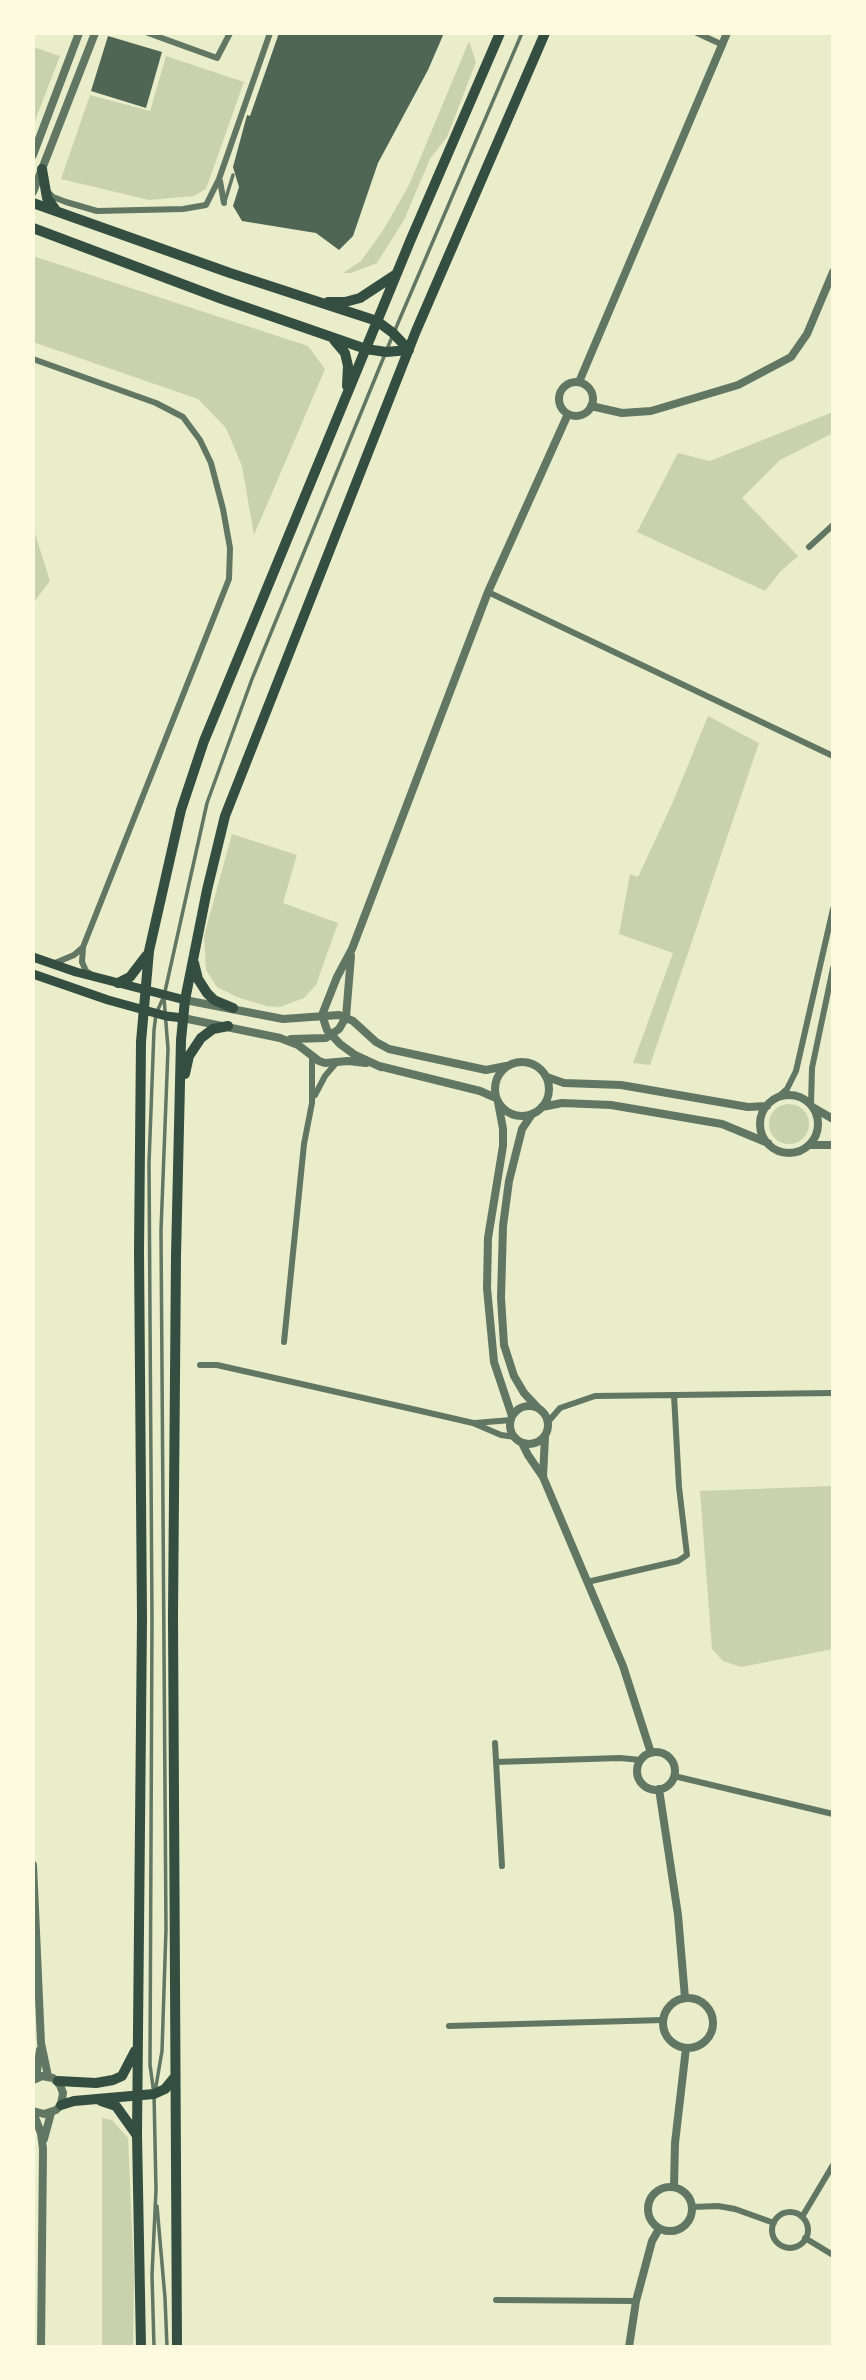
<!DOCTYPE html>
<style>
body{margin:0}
#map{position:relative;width:866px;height:2380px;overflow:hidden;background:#e9edc9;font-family:"Open Sans",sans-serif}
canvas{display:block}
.frame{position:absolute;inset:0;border:35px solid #fefae0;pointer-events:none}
</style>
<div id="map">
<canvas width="866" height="2380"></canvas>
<div class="frame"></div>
</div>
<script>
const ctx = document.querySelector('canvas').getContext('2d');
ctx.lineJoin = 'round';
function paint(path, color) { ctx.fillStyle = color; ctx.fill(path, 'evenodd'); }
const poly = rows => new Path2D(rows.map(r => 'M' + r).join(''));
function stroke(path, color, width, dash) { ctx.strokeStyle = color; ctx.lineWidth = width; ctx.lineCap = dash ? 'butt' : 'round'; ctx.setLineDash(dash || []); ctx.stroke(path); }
paint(poly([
 [469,41,476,62,447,137,430,159,404,220,377,263,351,273,343,273,361,261,384,229,409,185],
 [33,47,60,56,33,126],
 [166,56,244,82,206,189,194,196,149,200,61,179,90,95,150,111],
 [33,256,308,346,325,369,254,535,242,466,226,428,198,399,33,342],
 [833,412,833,433,780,460,742,498,798,556,780,572,765,591,637,532,678,453,710,461],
 [33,527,50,581,33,603],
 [708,716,759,743,650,1065,633,1063,673,953,619,934,630,874,638,877,672,804],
 [232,834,297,855,283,903,338,923,316,985,304,998,280,1007,266,1006,237,997,217,987,206,970,204,936],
 '769 1124a20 20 0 1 1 40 0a20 20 0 1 1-40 0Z',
 [833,1486,833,1649,741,1667,723,1661,712,1649,700,1491],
 [102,2118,112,2120,128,2138,134,2275,133,2347,102,2347]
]), '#cad2ad');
paint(poly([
 [279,33,444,33,428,70,378,163,353,236,339,250,316,233,242,221,233,206,239,187,233,167,247,115,250,116],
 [108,36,162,52,146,108,91,91]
]), '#4f6655');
stroke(poly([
 [225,201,233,175],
 [395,330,522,33],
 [155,2092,162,2051,166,1929,161,1230,168,1049,164,998],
 [157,2206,165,2298,167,2347],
 [154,2347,152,2275,156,2190,154,2094,150,2065,152,1620,149,1163,154,1030,156,1014,164,996,207,803,252,679,392,337]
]), '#617663', 3.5);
stroke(poly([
 [148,33,217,58,230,33],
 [697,33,723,45],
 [220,181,224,203],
 [47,191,53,197,66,202,97,211,183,209,206,205,219,179,270,33],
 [33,359,156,403,183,417,200,440,211,463,223,509,230,548,229,579,83,947,82,962,86,971,92,975],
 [809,547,833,525],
 [488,592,833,756],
 [55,963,74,955,82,948],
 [315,1095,325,1076,337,1062],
 [777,1098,787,1089,796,1071,833,909],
 [811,1105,812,1068,833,968],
 [284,1342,304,1144,312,1103,312,1055],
 [200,1365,217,1365,421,1411,473,1423,501,1435,515,1437],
 [548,1422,560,1408,595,1396,833,1393],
 [475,1423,511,1420],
 [587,1582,678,1561,687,1555,679,1487,674,1395],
 [495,1743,502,1866],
 [496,1762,620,1758,641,1760],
 [674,1776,833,1814],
 [449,2026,663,2020],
 [692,2207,718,2206,735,2209,774,2223],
 '772 2230a18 18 0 1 1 36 0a18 18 0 1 1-36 0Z',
 [802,2217,833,2165],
 [805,2238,833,2255],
 [496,2300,636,2301]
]), '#617663', 6);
stroke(poly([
 [33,155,79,33],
 [33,192,95,33],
 [579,382,727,33],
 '559 399a17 17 0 1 1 34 0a17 17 0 1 1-34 0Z',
 [591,406,622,413,651,411,738,385,791,357,807,334,833,272],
 [185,1000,283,1019,339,1015,353,1021,376,1042,389,1049,486,1070,506,1066],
 [183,1018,280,1038,298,1045,319,1061,325,1063,348,1061,366,1063],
 [291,1039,326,1038,339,1029,346,1017,351,956],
 '495 1089a27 27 0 1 1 54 0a27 27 0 1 1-54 0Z',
 [379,1066,480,1091,496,1098],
 [381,1067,355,1055,340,1044,327,1030,322,1015,337,977,352,949,488,592,568,414],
 [547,1077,564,1083,621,1085,748,1107,767,1106],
 '760 1124a29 29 0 1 1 58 0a29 29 0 1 1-58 0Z',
 [498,1102,503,1129,503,1146,488,1238,487,1288,494,1362,512,1416],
 [542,1107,562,1103,611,1105,722,1124,768,1143],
 [814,1108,833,1119],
 [532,1114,522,1129,509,1181,503,1226,501,1298,504,1345,514,1376,524,1393,538,1408],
 [809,1145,833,1145],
 '510 1425a19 19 0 1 1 38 0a19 19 0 1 1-38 0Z',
 [522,1443,528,1455,543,1477,623,1666,651,1753],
 [543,1477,545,1436],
 '637 1771a19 19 0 1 1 38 0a19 19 0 1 1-38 0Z',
 [659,1789,678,1915,685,1998],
 [33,1865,41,2043,48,2076],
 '663 2023a25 25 0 1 1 50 0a25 25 0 1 1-50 0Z',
 [36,2078,40,2050],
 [33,2080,42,2076,53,2078,60,2085,63,2093,61,2105,56,2110,44,2114,33,2111],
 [33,2112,41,2133,43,2149,41,2347],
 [44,2139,51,2113],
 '648 2209a22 22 0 1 1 44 0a22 22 0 1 1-44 0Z',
 [674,2187,675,2143,686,2048],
 [629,2347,636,2301,652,2241,659,2229]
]), '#617663', 8);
stroke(poly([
 [33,957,76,972,185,1000],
 [33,974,108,1000,166,1016,183,1018]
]), '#344e41', 9);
stroke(poly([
 [42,169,47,198,55,209],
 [33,203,230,273,377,321,393,333,409,350],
 [33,228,222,299,366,349,386,352,409,350],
 [328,302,345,302,360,298,395,275],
 [334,340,345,353,348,366,347,386],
 [194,963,198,979,207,993,214,1000,233,1008],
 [118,983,130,977,146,956],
 [185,1074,189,1056,201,1038,213,1029,228,1026],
 [58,2081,96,2083,113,2080,122,2076,135,2051],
 [101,2101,116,2106,136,2134],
 [61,2105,74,2101,154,2094,165,2089,174,2078],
 [141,2347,137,2135,142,1619,139,1251,141,1042,149,951,181,810,204,741,411,239,500,33],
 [177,2347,173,1616,176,1256,181,1040,185,1000,207,890,225,816,416,331,545,33]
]), '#344e41', 10);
</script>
